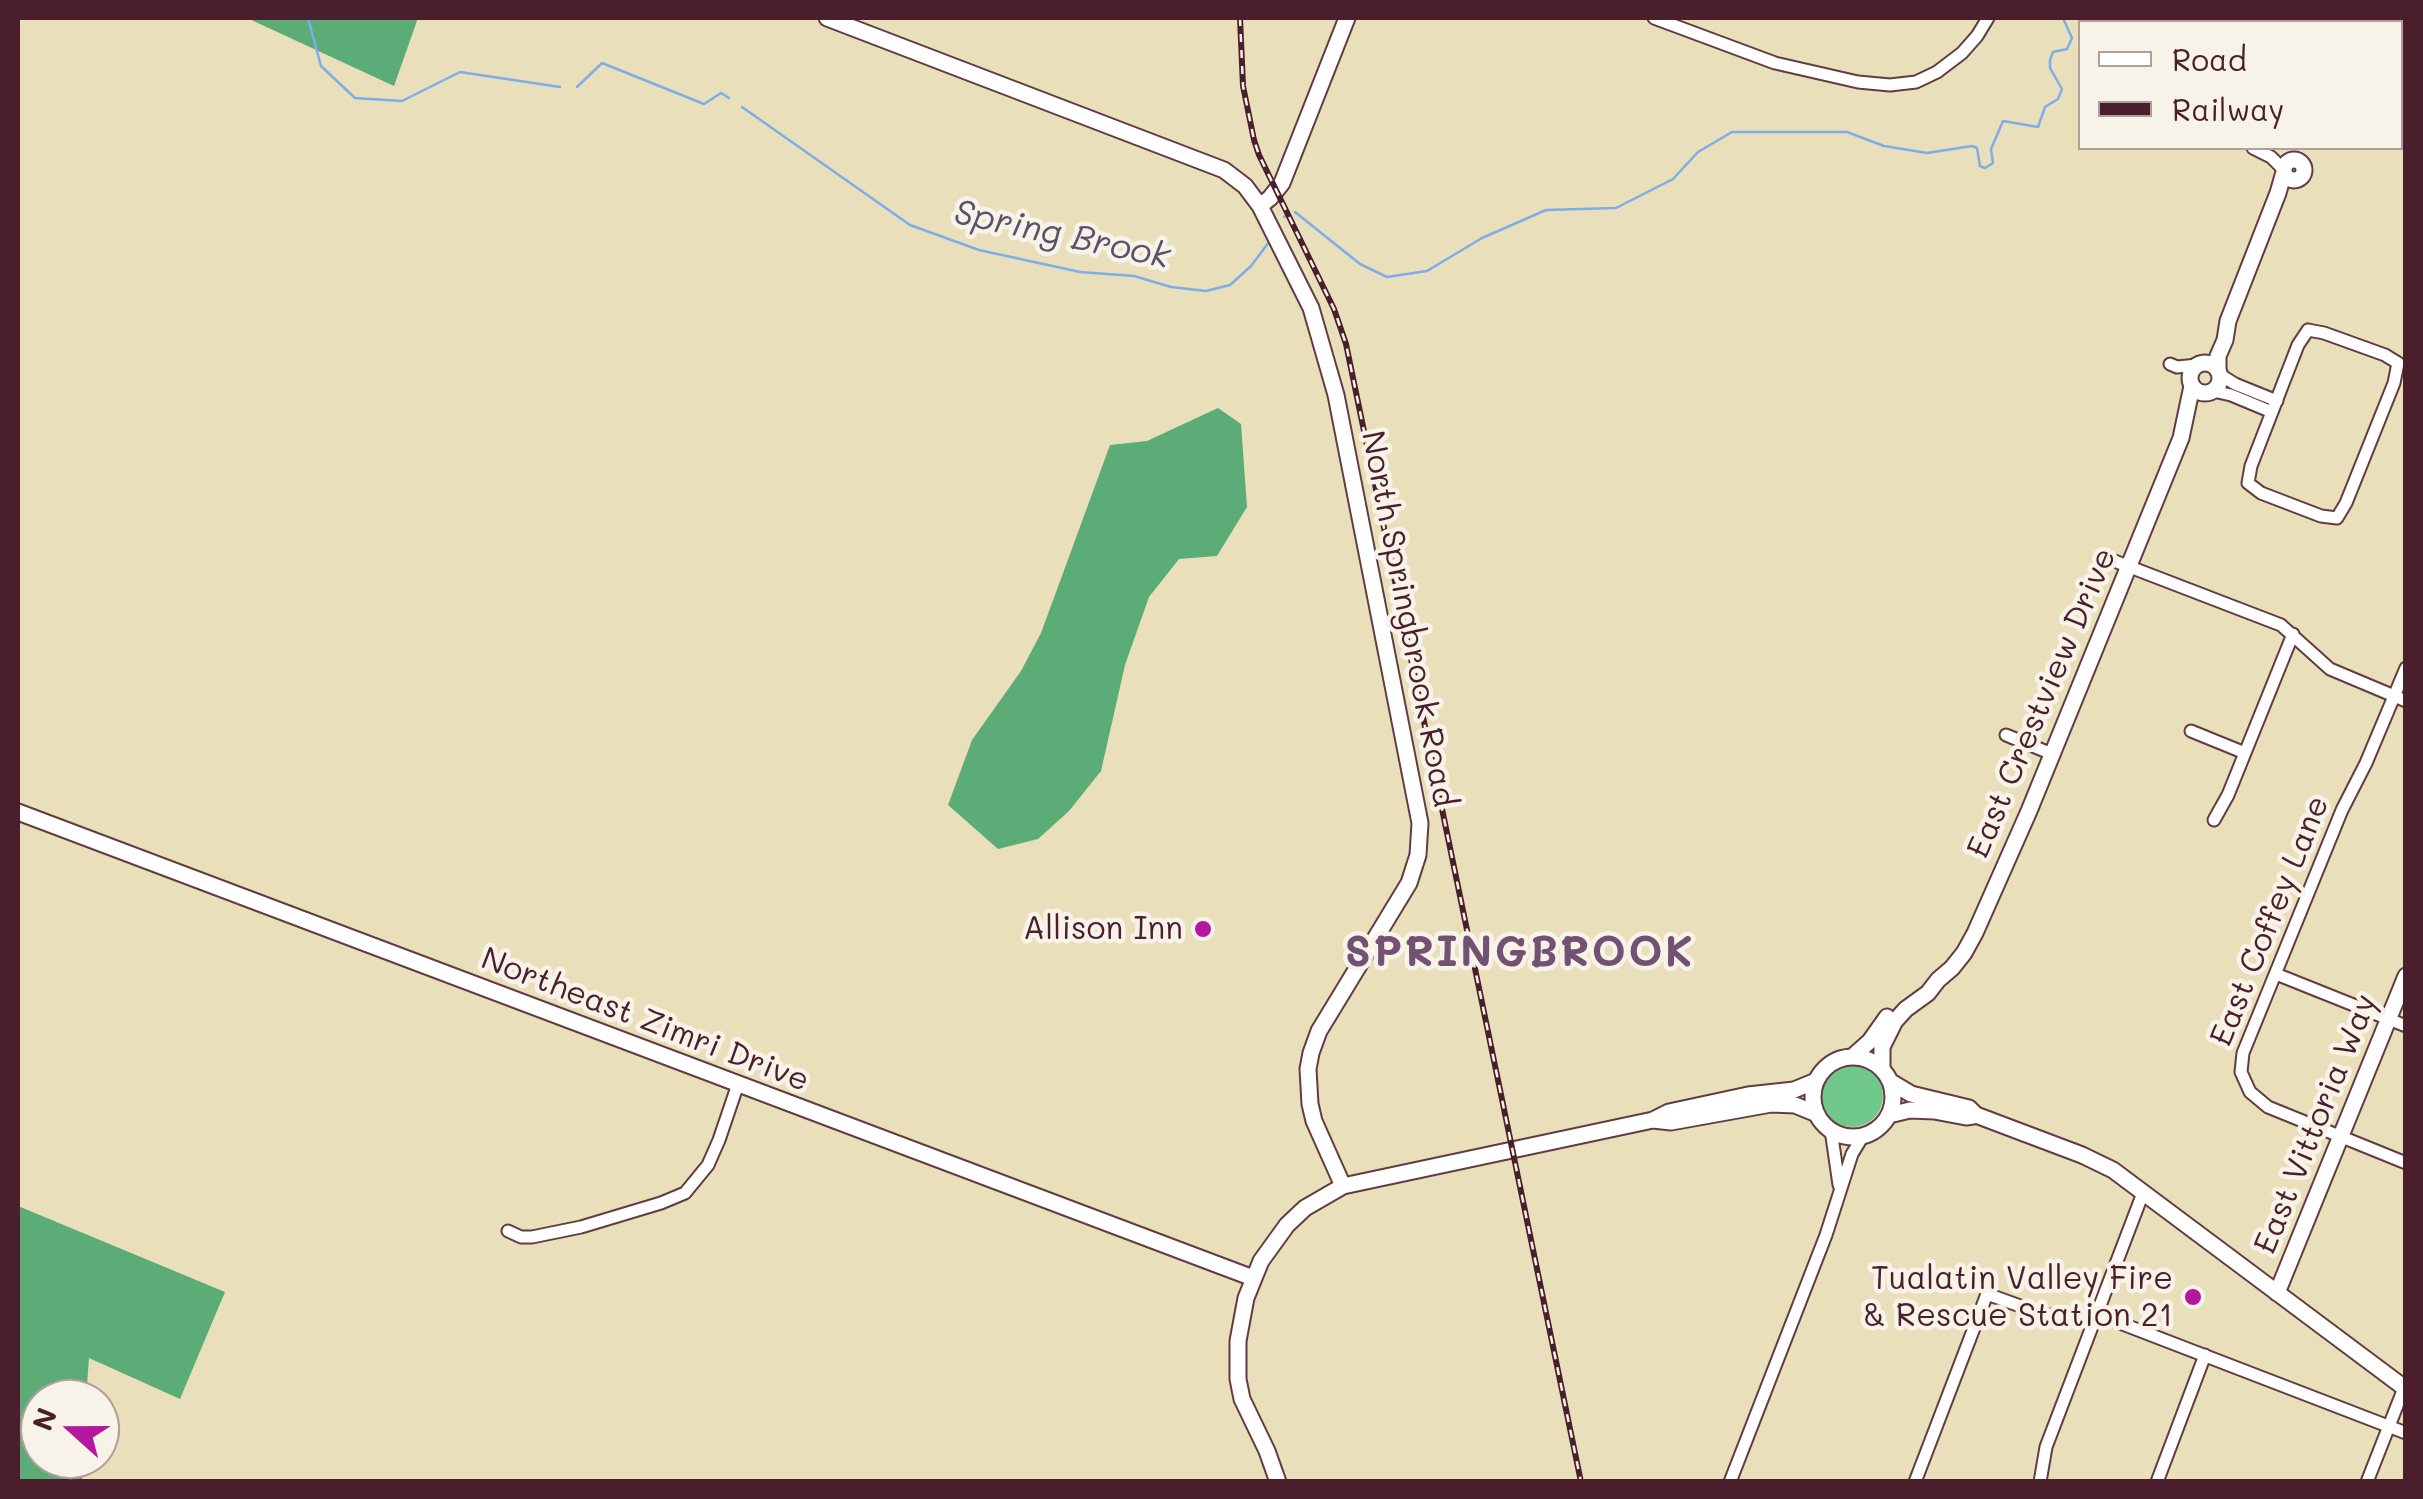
<!DOCTYPE html>
<style>
body{margin:0}
#map{position:relative;width:2423px;height:1499px;overflow:hidden;background:#e9dfbb;font-family:Mali,sans-serif}
canvas{display:block}
.frame{position:absolute;inset:0;border:20px solid #4a1f2b;pointer-events:none}
.legend{position:absolute;left:2078px;top:20px;width:325px;height:130px;box-sizing:border-box;background:#f7f3e8;border:2px solid #b29e9c;margin:0;padding:12px 18px;list-style:none;font-size:30px;color:#4a1f2b}
.legend li{display:flex;align-items:center;gap:20px;height:50px}
.legend b{width:50px;border:2px solid #b29e9c}
.north{position:absolute;left:20px;top:1379px;width:100px;height:100px;box-sizing:border-box;background:#f7f3e8;border:2px solid #b29e9c;border-radius:50%;rotate:291deg;font-size:28px;font-weight:700;line-height:40px;text-align:center;color:#4a1f2b}
.north::after{content:'';display:block;margin:auto;width:35px;height:45px;background:#b5179e;clip-path:polygon(50% 0,100% 100%,50% 72%,0 100%)}
</style>
<div id="map">
<canvas width="2423" height="1499"></canvas>
<div class="frame"></div>
<ul class="legend">
<li><b style="height:12px;background:#fff"></b>Road</li>
<li><b style="height:12px;background:#4a1f2b"></b>Railway</li>
</ul>
<div class="north">N</div>
</div>
<script>
const ctx = document.querySelector('canvas').getContext('2d');
ctx.lineJoin = 'round';
function paint(path, color) { ctx.fillStyle = color; ctx.fill(path, 'evenodd'); }
const poly = rows => new Path2D(rows.map(r => 'M' + r).join(''));
function stroke(path, color, width, dash) { ctx.strokeStyle = color; ctx.lineWidth = width; ctx.lineCap = dash ? 'butt' : 'round'; ctx.setLineDash(dash || []); ctx.stroke(path); }
function write(font, color, halo, rows, align = 'center') {
  ctx.font = font + ' Mali,sans-serif'; ctx.lineWidth = 9; ctx.setLineDash([]); ctx.textBaseline = 'middle'; ctx.strokeStyle = halo; ctx.fillStyle = color; for (const [text, x, y, turn = 0] of rows) {
    ctx.save(); ctx.translate(x, y); ctx.rotate((+turn || 0) * Math.PI / 180); ctx.textAlign = isNaN(turn) ? turn : align; if (halo) ctx.strokeText(text, 0, 0); ctx.fillText(text, 0, 0); ctx.restore();
  }
}
paint(poly([
 '1821 1096a31 31 0 1 1 62 0a31 31 0 1 1-62 0Z'
]), '#71c88d');
paint(poly([
 [247,18,418,18,394,86],
 [1218,408,1241,424,1247,507,1217,556,1179,559,1149,597,1125,665,1101,771,1069,811,1038,839,998,849,948,805,972,740,1021,671,1041,633,1110,445,1147,441],
 [18,1206,225,1292,180,1399,89,1358,86,1399,40,1399,40,1459,83,1459,82,1481,25,1482,18,1479]
]), '#5cac78');
stroke(poly([
 [308,18,321,66,355,98,402,101,460,72,560,87],
 [2100,18,2107,22],
 [2112,22,2115,18],
 [577,87,602,63,704,104,721,93,729,98],
 [742,107,910,225,979,250,1080,272,1134,276,1171,287,1206,291,1230,285,1251,266,1269,242],
 [1295,212,1360,264,1387,277,1427,271,1482,238,1546,210,1616,208,1673,179,1698,152,1732,132,1847,132,1884,146,1927,153,1972,146,1977,148,1980,166,1985,168,1993,163,1991,149,2003,121,2038,127,2045,107,2058,99,2062,89,2050,68,2050,60,2053,52,2067,49,2072,38,2063,18],
 [1284,217,1286,216]
]), '#7daee8', 2.5);
const street = poly([
 [1654,18,1775,63,1858,82,1890,85,1916,82,1937,72,1962,53,1977,36,1988,18],
 [2199,22,2204,18],
 [2253,148,2271,157,2283,169],
 [2308,330,2324,333,2385,355,2398,363,2394,383,2346,503,2337,518,2321,516,2261,493,2248,483,2251,466,2298,345,2308,330],
 [2170,364,2177,367,2198,365],
 [2219,374,2235,384,2277,401],
 [2213,391,2231,395,2272,412],
 [2104,557,2281,625,2330,669,2406,701],
 [2406,668,2366,763,2342,810,2243,1053,2241,1072,2250,1092,2268,1107,2406,1163],
 [2191,731,2245,753],
 [2006,735,2052,754],
 [2214,820,2228,795,2293,634],
 [2276,974,2406,1026],
 [1831,1130,1839,1185],
 [508,1231,521,1237,532,1237,581,1227,661,1203,685,1193,708,1165,719,1140,738,1084],
 [1730,1482,1826,1235,1852,1154,1863,1136],
 [1915,1482,1987,1294,2045,1315,2107,1318,2406,1433],
 [2040,1482,2046,1447,2143,1193],
 [2157,1482,2205,1355],
 [2367,1482,2404,1388]
]);
const secondary = poly([
 [827,18,1224,170,1245,186,1260,206,1311,308,1336,395,1420,823,1418,855,1409,883,1319,1031,1311,1053,1308,1069,1310,1104,1314,1121,1343,1186],
 [2400,103,2406,102],
 '2284 170a10 10 0 1 1 20 0a10 10 0 1 1-20 0Z',
 [1260,206,1270,198,1282,183,1347,18],
 '2190 378a15 15 0 1 1 30 0a15 15 0 1 1-30 0Z',
 [2218,371,2218,356,2225,340,2228,321,2278,193,2284,172],
 [18,812,1253,1278],
 [1852,1057,1870,1041,1887,1017],
 '1813 1097a40 40 0 1 1 80 0a40 40 0 1 1-80 0Z',
 [1882,1069,1882,1047,1895,1021,1906,1009,1928,993,1938,980,1952,968,1964,953,1975,933,2029,811,2181,438,2192,386],
 [1891,1082,1911,1094,1969,1108,1976,1115,2082,1155,2113,1170,2406,1389],
 [1889,1115,1910,1110,1934,1111,1966,1117,1973,1116],
 [1653,1120,1671,1122,1771,1104,1795,1105,1817,1114],
 [2277,1293,2406,976],
 [1278,1482,1267,1451,1242,1399,1238,1379,1238,1341,1246,1298,1261,1261,1287,1225,1305,1208,1343,1186,1653,1120,1669,1112,1748,1095,1794,1090,1816,1081]
]);
stroke(street, '#623c41', 15);
stroke(secondary, '#623c41', 19);
stroke(street, '#fff', 11);
stroke(secondary, '#fff', 15);
const rail = poly([
 [1240,18,1243,86,1254,140,1259,155,1334,309,1346,344,1581,1482]
]);
stroke(rail, '#4a1f2b', 6);
stroke(rail, '#f7f3e8', 2.5, [8]);
for (const [x, y, r, color] of [
 [1203,929,10,"#b5179e"],
 [2193,1297,10,"#b5179e"]
]) { const dot = new Path2D(); dot.arc(x, y, r, 0, 2 * Math.PI); ctx.fillStyle = color; ctx.fill(dot); stroke(dot, '#f7f3e8', 4); }
write('32px', '#4a1f2b', '#f7f3e8', [
 ["North Springbrook Road",1408,619,79],
 ["East Crestview Drive",2042,703,-67],
 ["East Coffey Lane",2270,921,-68],
 ["Northeast Zimri Drive",645,1020,21],
 ["East Vittoria Way",2316,1124,-68]
]);
write('32px', '#4a1f2b', '#f7f3e8', [
 ["Allison Inn",1183,929],
 ["Tualatin Valley Fire",2173,1279],
 ["& Rescue Station 21",2173,1316]
], 'right');
write('italic 35px', '#5c516d', '#f7f3e8', [
 ["Spring Brook",1062,235,12]
]);
ctx.letterSpacing = '2.5px';
write('bold 42px', '#725172', '#f7f3e8', [
 ["SPRINGBROOK",1520,953]
]);
ctx.letterSpacing = '0px';
</script>
